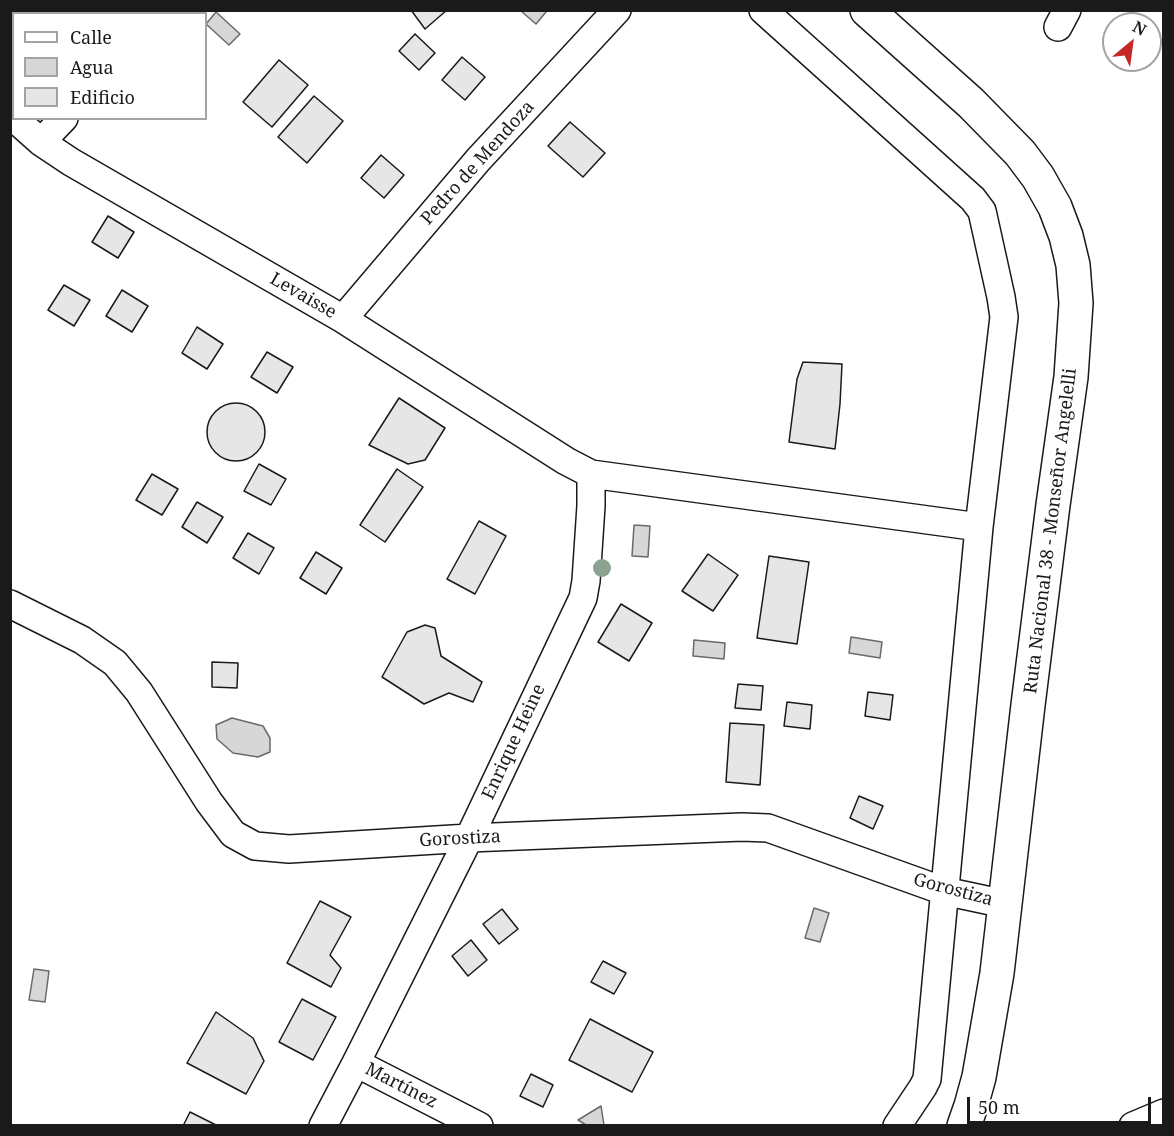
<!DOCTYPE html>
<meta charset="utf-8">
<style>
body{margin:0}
#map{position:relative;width:1174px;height:1136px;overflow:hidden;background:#fff;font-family:"Noto Serif",serif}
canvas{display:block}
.frame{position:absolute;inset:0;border:12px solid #1a1a1a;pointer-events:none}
.legend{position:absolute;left:12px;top:12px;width:195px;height:108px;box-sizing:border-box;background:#fff;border:2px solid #a3a3a3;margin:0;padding:8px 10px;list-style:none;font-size:18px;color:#1a1a1a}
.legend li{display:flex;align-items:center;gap:12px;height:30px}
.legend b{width:30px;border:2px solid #a3a3a3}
.north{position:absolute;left:1102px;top:12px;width:60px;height:60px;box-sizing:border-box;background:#fff;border:2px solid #a3a3a3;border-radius:50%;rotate:29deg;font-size:16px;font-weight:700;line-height:24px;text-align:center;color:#1a1a1a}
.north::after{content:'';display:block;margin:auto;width:21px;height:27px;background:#c62828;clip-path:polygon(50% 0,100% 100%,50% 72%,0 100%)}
.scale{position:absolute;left:967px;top:1097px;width:184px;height:27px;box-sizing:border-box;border:3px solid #1a1a1a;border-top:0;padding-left:8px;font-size:18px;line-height:21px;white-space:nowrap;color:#1a1a1a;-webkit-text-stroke:4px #fff;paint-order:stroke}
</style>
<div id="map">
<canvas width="1174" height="1136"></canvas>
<div class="frame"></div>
<ul class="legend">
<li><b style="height:8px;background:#fff"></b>Calle</li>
<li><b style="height:16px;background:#d7d7d7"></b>Agua</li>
<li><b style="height:16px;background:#e6e6e6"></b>Edificio</li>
</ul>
<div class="north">N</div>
<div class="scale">50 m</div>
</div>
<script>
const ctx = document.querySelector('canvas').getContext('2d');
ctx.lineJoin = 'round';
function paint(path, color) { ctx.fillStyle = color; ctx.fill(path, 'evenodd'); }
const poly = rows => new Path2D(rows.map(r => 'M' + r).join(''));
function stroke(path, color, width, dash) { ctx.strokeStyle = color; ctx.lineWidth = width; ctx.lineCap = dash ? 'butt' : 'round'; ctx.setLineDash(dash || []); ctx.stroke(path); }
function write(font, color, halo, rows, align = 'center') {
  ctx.font = font + ' "Noto Serif",serif'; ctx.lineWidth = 4.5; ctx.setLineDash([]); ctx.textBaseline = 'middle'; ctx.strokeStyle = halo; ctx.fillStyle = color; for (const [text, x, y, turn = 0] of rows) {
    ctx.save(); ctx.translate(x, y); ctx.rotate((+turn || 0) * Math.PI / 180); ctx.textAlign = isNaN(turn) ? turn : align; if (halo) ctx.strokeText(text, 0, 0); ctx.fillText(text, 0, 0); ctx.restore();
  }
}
const water = poly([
 [521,11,545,11,546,12,536,24,521,11],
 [216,12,240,34,229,45,206,24,216,12],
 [634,525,650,526,648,557,632,556,634,525],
 [851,637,882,642,880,658,849,653,851,637],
 [694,640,725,643,724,659,693,656,694,640],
 [232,718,263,726,270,738,270,752,258,757,233,753,217,739,216,725,232,718],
 [814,908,829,913,820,942,805,938,814,908],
 [34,969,49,971,45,1002,29,1000,34,969],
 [601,1106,604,1125,586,1125,578,1120,601,1106]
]);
paint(water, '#d7d7d7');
stroke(water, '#6a6a6a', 1.5);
const building = poly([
 [55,10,97,10,95,14,53,14,55,10],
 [411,10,447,10,425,29,411,10],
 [415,34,435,53,419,70,399,51,415,34],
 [462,57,485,77,465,100,442,80,462,57],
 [279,60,308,85,272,127,243,102,279,60],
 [314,96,343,121,307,163,278,137,314,96],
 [570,122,605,153,583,177,548,146,570,122],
 [381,155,404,175,384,198,361,178,381,155],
 [108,216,134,232,118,258,92,242,108,216],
 [64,285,90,300,74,326,48,310,64,285],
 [122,290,148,306,132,332,106,316,122,290],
 [197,327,223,344,207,369,182,353,197,327],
 [267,352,293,367,277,393,251,377,267,352],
 [803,362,842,364,840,404,835,449,789,442,797,379,803,362],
 [399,398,445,428,425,460,408,464,369,445,399,398],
 '207 432a29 29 0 1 1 58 0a29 29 0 1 1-58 0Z',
 [259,464,286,479,271,505,244,491,259,464],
 [397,469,423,487,385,542,360,525,397,469],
 [152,474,178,489,162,515,136,500,152,474],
 [197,502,223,517,207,543,182,527,197,502],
 [479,521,506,536,475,594,447,579,479,521],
 [248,533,274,548,259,574,233,558,248,533],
 [316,552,342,568,326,594,300,578,316,552],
 [708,554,738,575,713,611,682,591,708,554],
 [769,556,809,562,797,644,757,638,769,556],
 [621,604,652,623,629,661,598,642,621,604],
 [425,625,435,628,441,656,482,682,473,702,449,693,424,704,382,677,407,632,425,625],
 [212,662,238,663,237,688,212,687,212,662],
 [738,684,763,686,761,710,735,708,738,684],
 [868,692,893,695,890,720,865,716,868,692],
 [787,702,812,705,810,729,784,726,787,702],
 [730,723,764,725,760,785,726,782,730,723],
 [859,796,883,806,873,829,850,818,859,796],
 [320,901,351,917,330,955,341,968,331,987,287,963,320,901],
 [502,909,518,929,499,944,483,924,502,909],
 [471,940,487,960,468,976,452,956,471,940],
 [603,961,626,973,614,994,591,982,603,961],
 [302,999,336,1017,313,1060,279,1042,302,999],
 [216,1012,253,1038,264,1061,246,1094,187,1063,216,1012],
 [590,1019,653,1052,632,1092,569,1060,590,1019],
 [531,1074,553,1085,543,1107,520,1096,531,1074],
 [190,1112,218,1126,183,1126,190,1112]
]);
paint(building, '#e6e6e6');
stroke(building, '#1a1a1a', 1.5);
const minor = poly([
 [763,10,973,199,982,211,1001,297,1004,317,979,527,927,1079,923,1087,897,1126],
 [164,14,167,10],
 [1058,27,1067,10],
 [14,118,41,142,71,162,343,319,566,461,591,474,979,527],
 [41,142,64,118],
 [343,319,478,160,617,10],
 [10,604,82,640,115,663,139,692,209,802,233,834,255,846,289,849,469,838,742,827,768,828,944,891,1005,904],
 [356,1063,479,1126],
 [323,1126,356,1063,469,838,583,598,586,581,591,506,591,474],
 [1133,1126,1164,1113]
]);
const major = poly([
 [867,10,971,103,1020,153,1038,177,1055,207,1066,236,1073,265,1076,303,1071,377,1053,505,1028,705,997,973,979,1077,971,1106,964,1126]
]);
stroke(minor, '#1a1a1a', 30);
stroke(major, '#1a1a1a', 36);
stroke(minor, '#fff', 27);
stroke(major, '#fff', 33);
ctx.fillStyle = '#8aa48f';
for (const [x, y] of [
 [602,568]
]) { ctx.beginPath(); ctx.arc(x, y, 9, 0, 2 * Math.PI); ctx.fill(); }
write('18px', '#1a1a1a', '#fff', [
 ["Pedro de Mendoza",478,163,-48],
 ["Levaisse",303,296,30],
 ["Ruta Nacional 38 - Monseñor Angelelli",1051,531,-83],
 ["Enrique Heine",514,742,-65],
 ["Gorostiza",460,839,-3],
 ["Gorostiza",953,890,15],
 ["Martínez",401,1086,27]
]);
</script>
